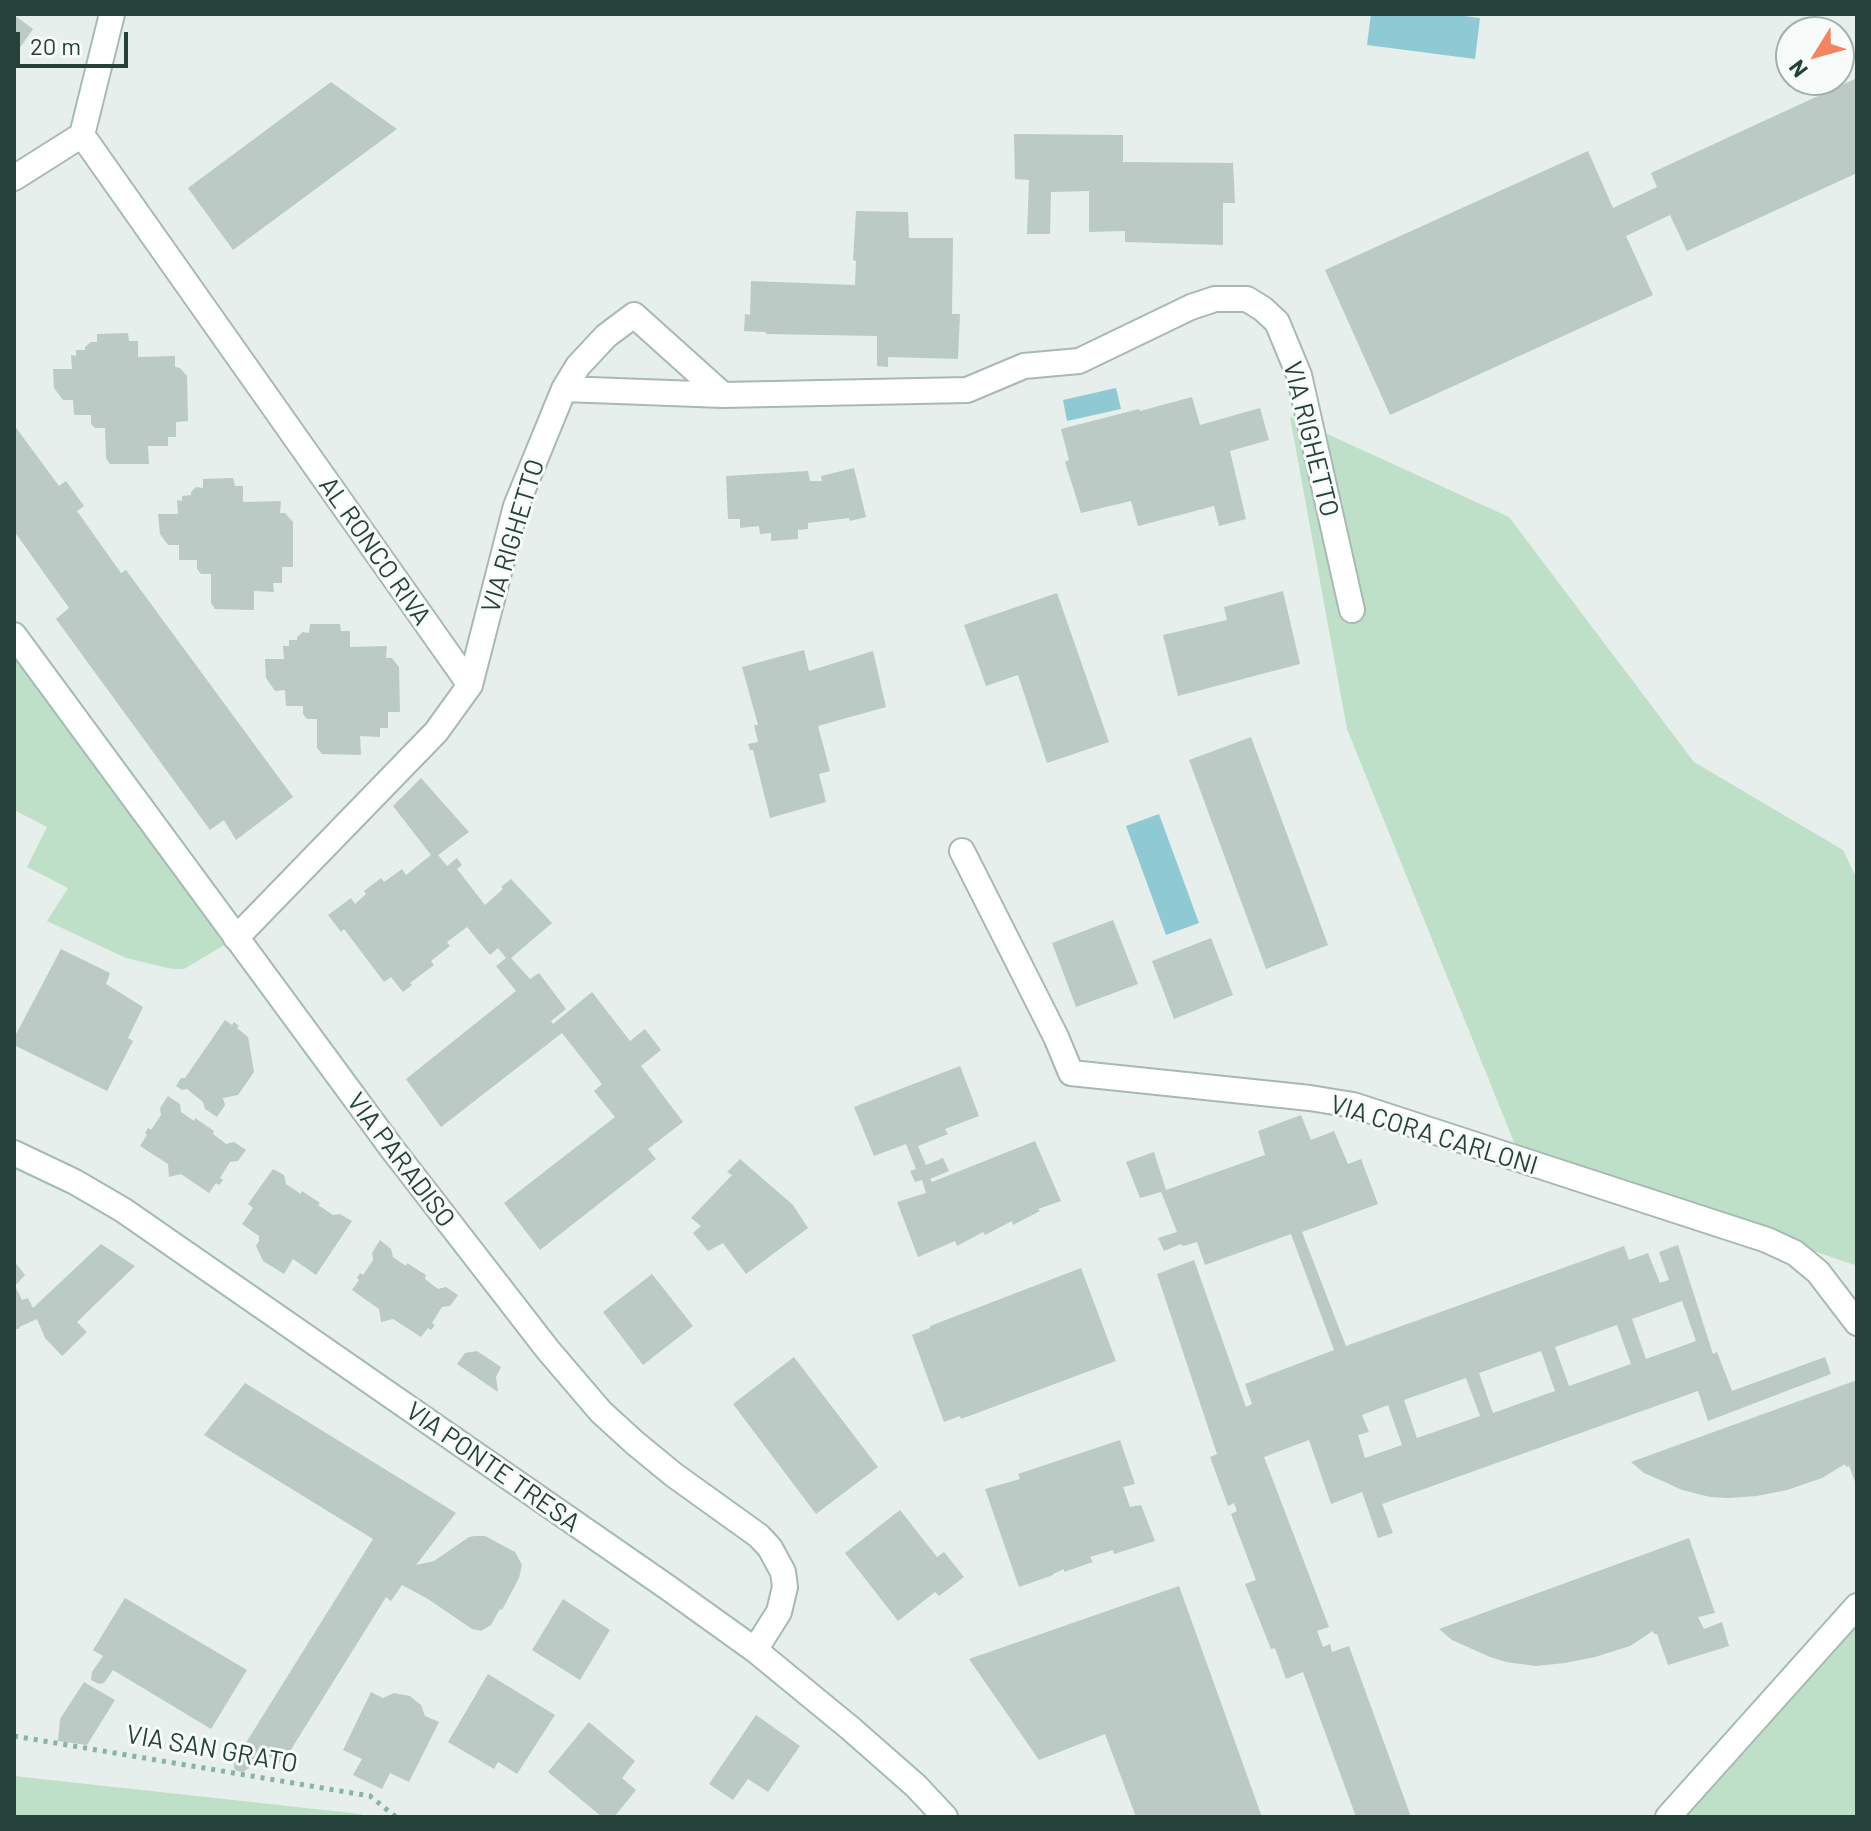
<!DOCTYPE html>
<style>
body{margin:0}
#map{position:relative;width:1871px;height:1831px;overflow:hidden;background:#e6efeb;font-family:Barlow,sans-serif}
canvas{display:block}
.frame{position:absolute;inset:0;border:16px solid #24423a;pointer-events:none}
.north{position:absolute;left:1775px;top:16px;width:80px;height:80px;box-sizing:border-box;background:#f7fbf9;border:2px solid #a3b1ad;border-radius:50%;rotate:233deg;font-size:22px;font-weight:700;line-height:32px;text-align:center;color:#24423a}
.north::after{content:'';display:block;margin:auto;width:28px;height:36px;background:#f4845f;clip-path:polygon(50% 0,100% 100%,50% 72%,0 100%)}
.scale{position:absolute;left:16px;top:32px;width:112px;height:36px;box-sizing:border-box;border:4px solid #24423a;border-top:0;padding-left:10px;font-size:24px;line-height:28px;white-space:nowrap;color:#24423a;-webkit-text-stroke:6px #f7fbf9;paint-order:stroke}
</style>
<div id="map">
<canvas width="1871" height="1831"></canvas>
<div class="frame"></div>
<div class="north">N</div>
<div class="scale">20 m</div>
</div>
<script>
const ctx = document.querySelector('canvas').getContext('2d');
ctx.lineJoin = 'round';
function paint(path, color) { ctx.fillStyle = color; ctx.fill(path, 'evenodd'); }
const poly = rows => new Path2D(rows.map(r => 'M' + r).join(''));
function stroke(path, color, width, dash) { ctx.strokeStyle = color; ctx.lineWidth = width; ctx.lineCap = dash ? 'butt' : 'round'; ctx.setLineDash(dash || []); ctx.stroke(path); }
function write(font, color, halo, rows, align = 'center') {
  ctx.font = font + ' Barlow,sans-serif'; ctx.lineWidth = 6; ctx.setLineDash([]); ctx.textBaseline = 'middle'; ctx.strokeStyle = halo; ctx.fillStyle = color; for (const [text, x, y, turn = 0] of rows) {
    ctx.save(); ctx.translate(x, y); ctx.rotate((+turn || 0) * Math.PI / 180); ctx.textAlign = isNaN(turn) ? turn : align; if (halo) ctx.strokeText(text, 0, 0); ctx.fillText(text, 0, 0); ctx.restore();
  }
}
paint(poly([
 [1290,417,1509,517,1694,762,1843,850,1857,879,1857,1259,1854,1265,1516,1147,1347,729],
 [14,635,236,938,184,969,172,969,126,958,47,921,68,888,27,867,47,827,14,810],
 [1857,1611,1857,1817,1668,1817],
 [14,1776,361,1814,361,1817,14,1817]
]), '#bfe0c8');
paint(poly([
 [1371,14,1448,14,1480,18,1475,59,1367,45],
 [1116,388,1121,409,1067,421,1063,400],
 [1159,814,1199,923,1166,935,1126,826]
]), '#8ec9d4');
paint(poly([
 [14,15,33,29,14,56],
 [1857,78,1857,173,1687,251,1670,215,1626,236,1653,295,1390,415,1325,270,1588,151,1613,208,1657,187,1651,173],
 [331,82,397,129,233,250,188,188],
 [1014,134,1123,135,1123,162,1233,163,1235,203,1223,203,1223,245,1125,242,1125,231,1089,232,1089,191,1051,192,1050,234,1027,234,1029,180,1015,179],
 [856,211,908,212,909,238,953,238,952,314,960,314,958,359,888,357,888,367,877,366,877,336,766,334,766,332,744,331,745,314,750,315,751,281,855,285,856,261,853,260],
 [128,333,129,341,138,341,138,357,175,356,175,367,180,368,187,376,188,421,176,422,176,437,168,437,168,446,148,446,149,464,110,464,106,458,105,428,95,428,91,424,91,415,74,415,73,400,63,400,54,388,53,369,72,369,71,355,76,356,76,350,85,350,85,347,91,342,97,342,97,334],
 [1192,397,1200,425,1260,408,1269,440,1230,451,1246,519,1219,526,1214,506,1138,526,1131,501,1081,513,1065,462,1069,460,1061,429,1139,409,1140,411],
 [14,425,59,486,66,481,84,506,77,511,121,573,126,570,293,797,236,840,224,820,210,830,56,619,69,608,14,531],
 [854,468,866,517,850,521,849,518,808,523,808,529,798,530,798,539,771,541,771,533,760,534,759,526,740,528,740,519,728,519,726,476,808,471,810,481,822,481,821,476],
 [233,478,235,486,243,486,243,502,281,501,280,513,285,513,293,522,293,567,282,567,282,583,273,583,274,592,254,591,254,610,215,609,211,603,211,574,201,574,197,569,197,560,179,560,179,545,168,545,160,534,158,514,178,514,177,500,182,501,182,496,191,495,191,492,196,487,203,488,203,479],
 [1283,591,1300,664,1178,696,1163,635,1227,620,1224,607],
 [1057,593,1109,742,1047,763,1018,675,986,686,964,625],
 [310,624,340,624,341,631,350,631,350,647,387,646,386,658,392,658,399,667,400,712,388,712,388,728,380,728,380,737,360,736,361,755,322,754,317,748,317,719,307,719,303,714,303,706,286,706,285,690,275,691,266,678,265,659,284,659,283,646,289,646,289,640,297,640,297,637,303,632,309,633],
 [804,650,809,671,873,651,886,707,818,726,830,771,819,774,826,802,770,818,753,750,750,750,748,744,758,742,754,725,758,725,742,667],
 [1251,737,1328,945,1266,969,1189,760],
 [421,778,469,832,438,855,447,866,457,858,462,865,457,869,485,905,503,889,501,887,511,879,552,923,511,958,530,979,539,973,566,1009,551,1021,553,1024,592,992,630,1041,645,1029,661,1050,641,1066,683,1122,648,1149,656,1159,540,1250,504,1203,615,1117,594,1091,602,1084,562,1033,441,1127,406,1079,516,991,496,966,506,958,498,948,490,955,467,927,447,942,450,946,431,961,434,965,410,983,412,985,403,992,391,977,384,982,344,929,341,932,328,915,351,898,355,904,366,894,364,891,381,878,384,882,402,869,406,875,431,855,393,806],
 [1113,920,1138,984,1076,1007,1052,943],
 [1211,938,1233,995,1174,1019,1152,961],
 [61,949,110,973,106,984,143,1007,128,1038,133,1041,107,1091,14,1045,14,1038],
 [225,1020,232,1025,234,1022,239,1026,237,1028,248,1037,254,1072,238,1095,223,1098,225,1105,217,1117,205,1109,203,1102,187,1089,182,1090,176,1086,181,1078,185,1078],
 [960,1066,979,1116,945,1129,948,1134,918,1146,926,1165,943,1158,949,1171,930,1179,932,1182,1035,1141,1061,1201,1038,1209,1040,1211,1013,1225,1012,1221,985,1235,983,1232,957,1246,955,1241,918,1257,897,1202,926,1193,922,1180,915,1182,910,1171,916,1169,906,1144,874,1156,854,1107],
 [168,1096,180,1104,181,1112,194,1121,195,1118,214,1131,213,1134,226,1144,234,1142,246,1150,238,1161,230,1162,220,1178,223,1180,219,1185,216,1183,209,1193,181,1174,169,1177,168,1164,140,1146,147,1135,145,1133,148,1128,151,1130,161,1115,160,1108],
 [1301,1115,1311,1140,1334,1131,1348,1164,1361,1159,1378,1204,1302,1232,1346,1346,1624,1246,1629,1260,1648,1253,1660,1283,1669,1280,1659,1252,1678,1245,1713,1354,1717,1352,1732,1391,1825,1357,1831,1374,1708,1421,1698,1391,1382,1504,1393,1533,1378,1538,1362,1492,1331,1504,1309,1440,1264,1457,1329,1627,1317,1631,1323,1647,1330,1644,1332,1652,1349,1646,1411,1817,1356,1817,1303,1672,1286,1679,1275,1648,1271,1649,1245,1584,1256,1580,1231,1514,1237,1511,1234,1503,1228,1506,1210,1457,1217,1454,1157,1274,1194,1260,1246,1407,1252,1404,1245,1384,1334,1350,1291,1234,1205,1265,1197,1242,1183,1246,1181,1244,1164,1251,1158,1238,1177,1232,1162,1194,1161,1192,1140,1198,1126,1162,1154,1152,1166,1190,1265,1155,1258,1131],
 [1682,1301,1696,1341,1646,1359,1632,1319],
 [1617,1325,1631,1364,1569,1386,1555,1347],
 [1541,1351,1555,1391,1493,1413,1479,1373],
 [1466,1378,1480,1416,1417,1438,1404,1400],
 [1388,1405,1402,1445,1365,1458,1358,1435,1369,1432,1362,1415],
 [740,1159,793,1205,808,1228,746,1274,723,1243,708,1251,693,1233,701,1226,691,1218,732,1175,727,1172],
 [273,1169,284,1175,286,1184,301,1194,302,1191,320,1203,318,1205,333,1215,340,1214,352,1221,316,1275,293,1259,284,1274,263,1261,256,1246,259,1241,259,1236,242,1224,253,1208,248,1204],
 [380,1240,391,1249,393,1257,406,1266,407,1263,426,1275,425,1279,438,1289,446,1287,458,1295,450,1306,442,1307,432,1323,435,1325,431,1330,428,1328,421,1337,393,1319,381,1322,379,1309,352,1290,359,1280,357,1278,360,1273,363,1275,373,1260,372,1253],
 [101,1244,135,1266,77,1322,87,1332,62,1356,45,1338,37,1319,19,1327,20,1328,14,1330,14,1261,25,1275,15,1286,22,1300,28,1298,33,1308],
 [1081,1268,1116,1361,961,1419,960,1416,944,1422,912,1335,930,1328,930,1326],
 [652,1274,693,1326,643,1365,603,1312],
 [477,1351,501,1367,496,1377,498,1392,457,1364,465,1353],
 [794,1357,878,1467,816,1514,733,1404],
 [1857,1380,1857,1487,1849,1466,1846,1467,1845,1464,1822,1478,1787,1490,1757,1496,1728,1498,1710,1497,1682,1490,1667,1483,1644,1473,1631,1462],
 [245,1383,456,1513,416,1565,434,1561,469,1537,475,1536,485,1536,515,1552,522,1565,519,1578,502,1610,500,1609,491,1625,481,1631,472,1629,428,1599,402,1585,391,1601,386,1597,282,1764,259,1750,249,1768,243,1772,237,1771,234,1768,234,1762,373,1539,204,1435],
 [1120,1440,1135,1484,1123,1487,1130,1507,1141,1505,1155,1541,1114,1554,1113,1550,1090,1557,1093,1562,1064,1572,1064,1569,1053,1574,1053,1575,1019,1587,985,1489,1020,1479,1018,1474],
 [900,1510,937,1557,944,1552,964,1577,939,1596,935,1592,898,1621,845,1553],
 [1689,1538,1715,1613,1698,1617,1704,1629,1722,1622,1729,1646,1668,1665,1657,1634,1654,1634,1653,1631,1630,1646,1595,1657,1565,1663,1536,1666,1506,1662,1490,1657,1452,1640,1439,1629],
 [1179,1586,1262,1817,1136,1817,1105,1734,1039,1760,969,1659],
 [125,1598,247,1670,211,1729,113,1670,104,1683,99,1684,91,1680,92,1672,103,1656,93,1650],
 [563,1599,610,1630,580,1680,532,1650],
 [488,1674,555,1715,517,1774,498,1762,494,1769,448,1742],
 [84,1682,115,1700,87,1745,58,1741,60,1719],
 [371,1692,383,1698,394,1693,410,1696,421,1705,425,1716,439,1722,409,1782,390,1773,382,1789,353,1775,362,1759,343,1750],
 [756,1715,800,1746,768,1792,748,1779,733,1800,709,1784],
 [589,1722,635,1761,622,1778,636,1790,614,1817,602,1817,548,1772]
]), '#bbcac4');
const street = poly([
 [82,135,112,14],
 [14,178,82,135,470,685,436,732,236,938],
 [723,395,967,390,1024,366,1079,361,1191,307,1215,299,1247,299,1263,309,1277,322,1299,375,1352,610],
 [470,685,516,506,564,389,578,366,606,336,634,315,723,395,564,389],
 [962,851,1056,1037,1071,1073,1310,1098,1353,1105,1767,1240,1795,1253,1818,1272,1857,1323]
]);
const secondary = poly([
 [14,635,393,1150,548,1350,601,1412,635,1443,674,1475,759,1536,770,1548,783,1572,785,1587,779,1612,755,1650],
 [14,1153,75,1182,123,1210,667,1587,755,1650,850,1728,916,1786,945,1817],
 [1668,1817,1857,1606]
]);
stroke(street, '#a8b8b2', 28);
stroke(secondary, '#a4bbb3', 28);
stroke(poly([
 [14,1736,370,1796,396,1817]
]), '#86b3a5', 5, [4, 6]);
stroke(street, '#fff', 24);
stroke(secondary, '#fff', 24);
write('26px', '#24423a', '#f7fbf9', [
 ["VIA RIGHETTO",1311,439,76],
 ["VIA RIGHETTO",513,536,-73],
 ["AL RONCO RIVA",375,551,55],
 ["VIA CORA CARLONI",1434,1135,17],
 ["VIA PARADISO",401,1160,53],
 ["VIA PONTE TRESA",493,1467,35],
 ["VIA SAN GRATO",212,1749,10]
]);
</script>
